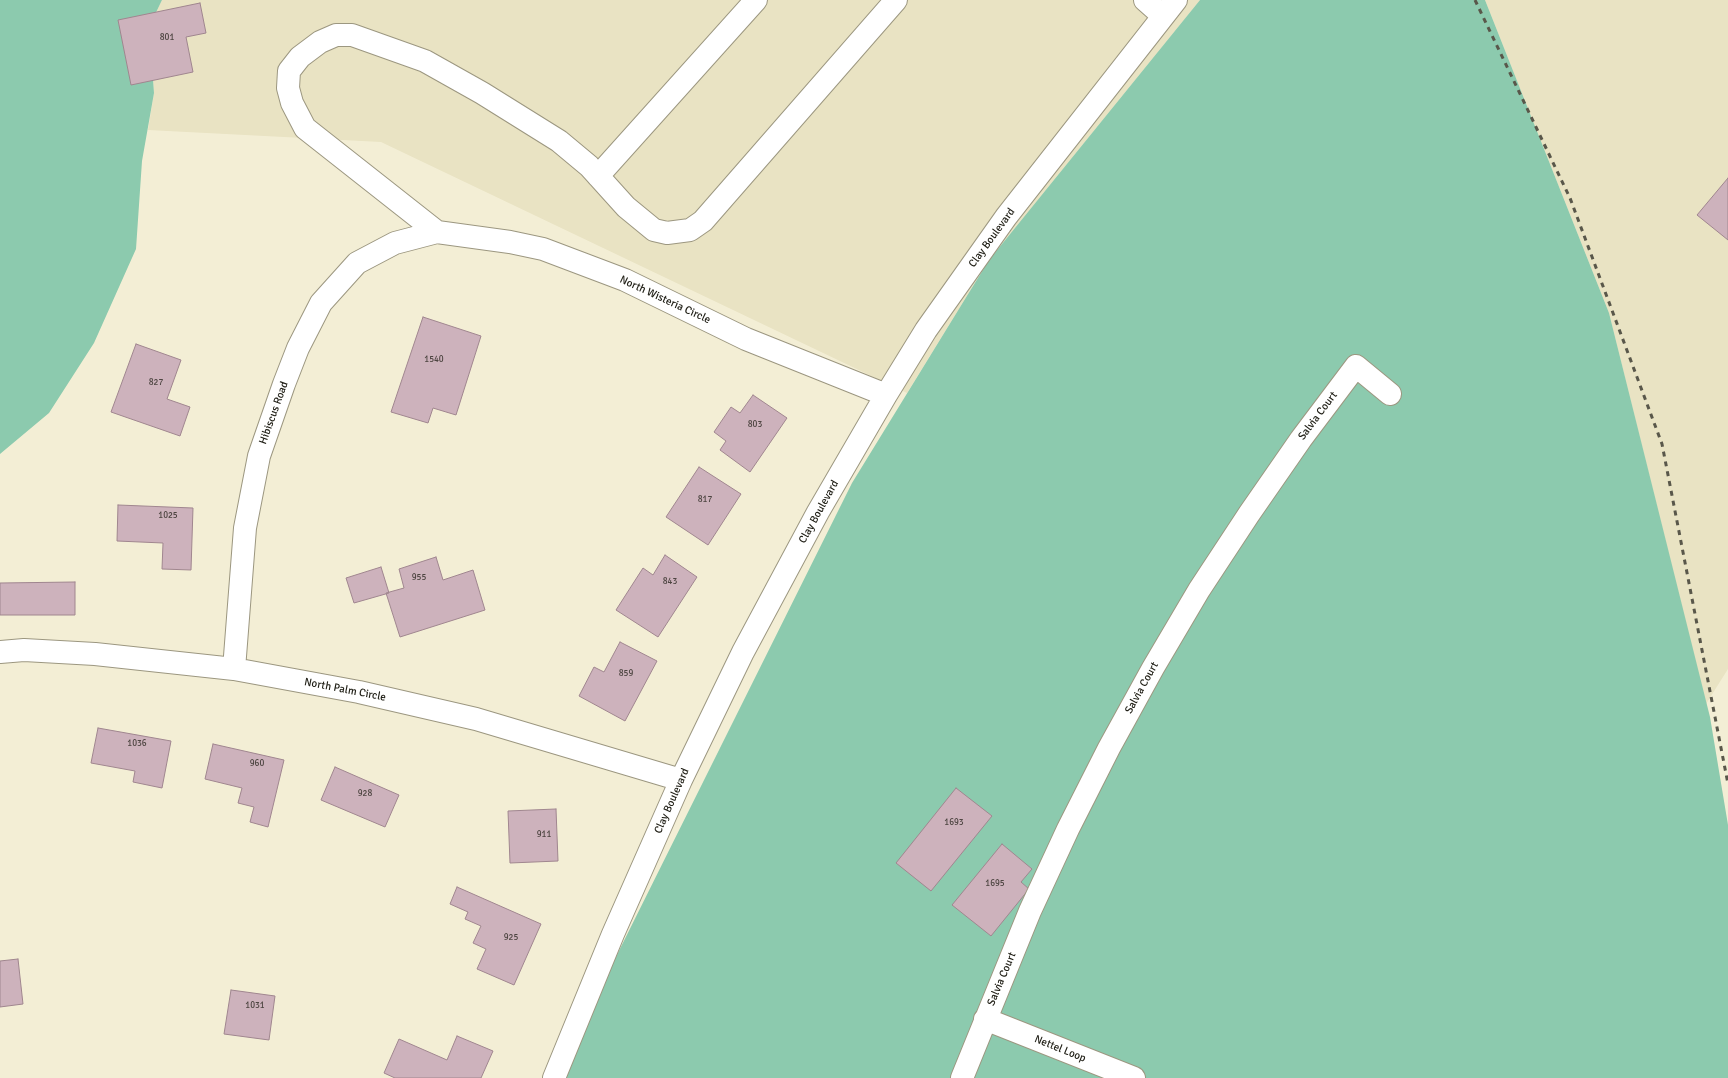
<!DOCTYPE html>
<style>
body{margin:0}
canvas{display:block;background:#f3eed5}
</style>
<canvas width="1728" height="1078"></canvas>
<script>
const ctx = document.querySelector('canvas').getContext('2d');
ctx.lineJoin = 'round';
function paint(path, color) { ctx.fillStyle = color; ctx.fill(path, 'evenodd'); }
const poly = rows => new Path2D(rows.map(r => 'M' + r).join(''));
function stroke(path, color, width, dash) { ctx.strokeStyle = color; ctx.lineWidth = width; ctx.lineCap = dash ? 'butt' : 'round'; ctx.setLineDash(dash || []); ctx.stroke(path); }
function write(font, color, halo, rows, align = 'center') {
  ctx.font = font + ' Signika,sans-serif'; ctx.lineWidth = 3; ctx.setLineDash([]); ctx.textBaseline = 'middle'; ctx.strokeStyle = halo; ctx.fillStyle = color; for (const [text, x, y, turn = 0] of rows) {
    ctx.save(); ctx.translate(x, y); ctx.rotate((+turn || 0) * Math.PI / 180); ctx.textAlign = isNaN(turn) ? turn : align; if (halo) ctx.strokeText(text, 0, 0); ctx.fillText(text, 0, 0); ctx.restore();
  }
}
paint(poly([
 [162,0,1200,0,989,260,907,393,381,142,148,130,154,93,149,27],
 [1485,0,1728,0,1728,669,1706,704,1609,313]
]), '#e9e3c3');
paint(poly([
 [0,0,162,0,149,27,154,93,142,161,136,249,94,343,49,413,0,454],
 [1200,0,1485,0,1609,313,1710,717,1728,825,1728,1078,561,1078,585,1019,852,483,989,260]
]), '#8ccaae');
const building = poly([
 [200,3,206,33,186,37,193,72,131,85,118,20,200,3],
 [1728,178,1728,240,1697,215,1728,178],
 [423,317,481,336,456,415,433,408,428,423,391,412,423,317],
 [136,344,181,360,167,399,190,407,180,436,111,412,136,344],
 [753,395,787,418,750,472,720,450,726,441,714,432,731,407,740,413,753,395],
 [699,467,741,494,708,545,666,517,699,467],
 [118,505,193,508,191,570,162,569,163,543,117,541,118,505],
 [665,555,697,577,658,637,616,610,643,568,653,575,665,555],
 [436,557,443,580,473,570,485,610,400,637,386,593,404,588,399,569,436,557],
 [381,567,389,593,354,603,346,578,381,567],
 [75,582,75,615,0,615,0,583,75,582],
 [620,642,657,661,625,721,579,696,594,667,604,672,620,642],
 [98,728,171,741,162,788,133,782,135,771,91,763,98,728],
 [213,744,284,760,268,827,250,822,254,807,238,803,242,788,205,779,213,744],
 [335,767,399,795,385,827,321,800,335,767],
 [956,788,992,816,931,891,896,863,956,788],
 [556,809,558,861,510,863,508,811,556,809],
 [1002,844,1032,869,1021,882,1029,889,991,936,952,905,1002,844],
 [457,887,541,924,514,985,477,969,486,949,473,943,481,926,465,919,468,912,450,904,457,887],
 [18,959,23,1004,0,1007,0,961,18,959],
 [231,990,275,996,269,1040,224,1034,231,990],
 [457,1036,493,1051,481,1078,395,1078,384,1073,399,1039,447,1060,457,1036]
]);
paint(building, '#cdb2bc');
stroke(building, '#a0868f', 1);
const minor = poly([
 [1145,0,1163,16],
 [598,176,756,0],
 [437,232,305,128,292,103,288,88,289,71,300,57,320,42,336,35,352,35,425,61,482,93,559,141,589,166,626,207,654,230,667,233,690,230,703,221,896,0],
 [0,652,24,650,95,654,234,669,359,692,476,719,681,780],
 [234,669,245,528,259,456,284,384,298,348,321,303,357,263,395,243,437,232,510,242,543,249,625,280,746,339,886,395],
 [985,1019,1134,1078],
 [554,1078,613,934,681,780,743,652,818,512,886,395,926,330,1006,217,1176,0],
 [962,1078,1030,911,1068,829,1109,748,1153,668,1199,590,1249,514,1301,439,1356,366,1390,394]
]);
stroke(minor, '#9c9780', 24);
stroke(minor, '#fff', 22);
stroke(poly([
 [1475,0,1570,198,1662,444,1728,784]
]), '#59574a', 3, [5, 5]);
write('9px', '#4d4541', null, [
 ["801",167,38],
 ["1540",434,360],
 ["827",156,383],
 ["803",755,425],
 ["817",705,500],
 ["1025",168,516],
 ["955",419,578],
 ["843",670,582],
 ["859",626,674],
 ["1036",137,744],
 ["960",257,764],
 ["928",365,794],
 ["1693",954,823],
 ["911",544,835],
 ["1695",995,884],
 ["925",511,938],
 ["1031",255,1006]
]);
write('11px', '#222118', '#fff', [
 ["Clay Boulevard",992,238,-54],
 ["North Wisteria Circle",665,300,25],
 ["Hibiscus Road",274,413,-70],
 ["Salvia Court",1318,416,-53],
 ["Clay Boulevard",819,512,-61],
 ["Salvia Court",1142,688,-61],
 ["North Palm Circle",345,690,11],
 ["Clay Boulevard",672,801,-66],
 ["Salvia Court",1002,979,-67],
 ["Nettel Loop",1060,1049,22]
]);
</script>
